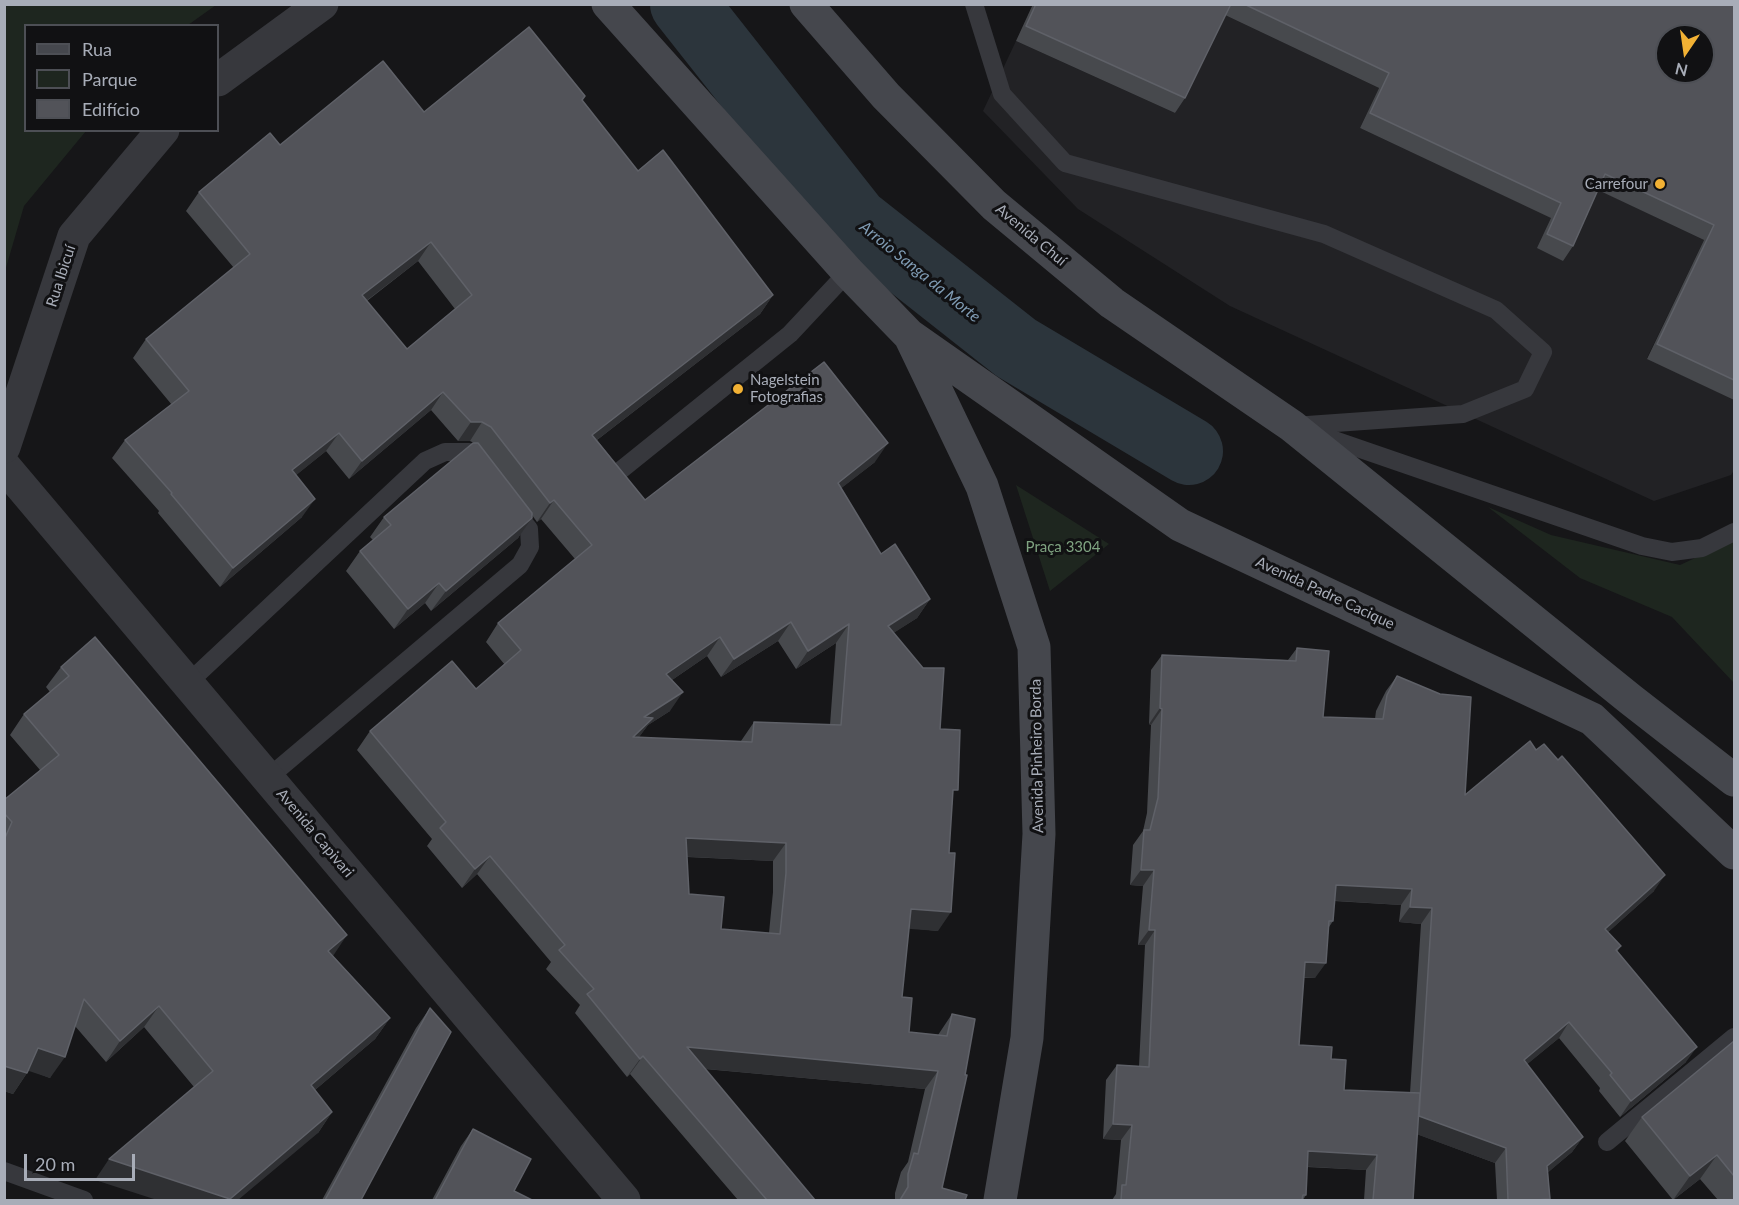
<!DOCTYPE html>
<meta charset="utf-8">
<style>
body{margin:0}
#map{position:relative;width:1739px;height:1205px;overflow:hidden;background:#161618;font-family:Lato,sans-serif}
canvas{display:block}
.frame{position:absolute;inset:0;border:6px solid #a8adb8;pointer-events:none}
.legend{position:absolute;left:24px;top:24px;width:195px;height:108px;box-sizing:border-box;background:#111113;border:2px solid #4d4f55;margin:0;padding:8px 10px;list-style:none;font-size:18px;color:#a8adb8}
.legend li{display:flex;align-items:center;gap:12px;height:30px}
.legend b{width:30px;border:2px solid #4d4f55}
.north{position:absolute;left:1655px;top:24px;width:60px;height:60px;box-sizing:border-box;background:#111113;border:2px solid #4d4f55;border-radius:50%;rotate:193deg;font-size:16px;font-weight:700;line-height:24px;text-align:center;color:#a8adb8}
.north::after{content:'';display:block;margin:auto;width:21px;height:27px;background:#f2b134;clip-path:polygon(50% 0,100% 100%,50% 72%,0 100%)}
.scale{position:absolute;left:24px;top:1154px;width:111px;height:27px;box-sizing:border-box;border:3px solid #a8adb8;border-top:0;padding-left:8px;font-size:18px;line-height:21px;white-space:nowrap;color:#a8adb8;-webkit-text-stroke:4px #111113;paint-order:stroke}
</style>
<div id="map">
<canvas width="1739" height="1205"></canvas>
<div class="frame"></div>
<ul class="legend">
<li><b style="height:8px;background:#45474d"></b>Rua</li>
<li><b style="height:16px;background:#1e261f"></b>Parque</li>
<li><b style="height:16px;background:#525359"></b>Edifício</li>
</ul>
<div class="north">N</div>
<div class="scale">20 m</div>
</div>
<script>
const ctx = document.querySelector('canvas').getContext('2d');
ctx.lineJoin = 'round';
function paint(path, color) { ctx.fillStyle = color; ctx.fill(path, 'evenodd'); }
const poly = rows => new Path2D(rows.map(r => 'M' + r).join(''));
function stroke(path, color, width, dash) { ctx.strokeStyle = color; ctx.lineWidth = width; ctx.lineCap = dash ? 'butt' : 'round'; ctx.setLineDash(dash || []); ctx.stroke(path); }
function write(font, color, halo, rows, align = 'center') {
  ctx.font = font + ' Lato,sans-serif'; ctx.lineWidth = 6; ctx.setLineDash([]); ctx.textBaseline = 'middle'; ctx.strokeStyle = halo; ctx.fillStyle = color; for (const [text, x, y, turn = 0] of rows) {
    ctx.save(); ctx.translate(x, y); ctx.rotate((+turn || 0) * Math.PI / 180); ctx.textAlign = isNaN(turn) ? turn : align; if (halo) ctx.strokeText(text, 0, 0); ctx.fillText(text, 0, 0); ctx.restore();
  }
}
paint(poly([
 [1223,14,1379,88,1360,128,1522,204,1542,163,1704,240,1647,358,1734,400,1734,470,1731,475,1654,501,1230,306,1078,209,983,111,1016,41,1175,113]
]), '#222225');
paint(poly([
 [4,5,216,5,188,25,26,26,26,130,86,131,24,206,5,271],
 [1016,485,1109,544,1050,591],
 [1488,507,1551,535,1680,565,1734,540,1734,683,1672,617,1580,578]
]), '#1e261f');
stroke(poly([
 [684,4,855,221,1016,348,1189,451]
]), '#2c353c', 68);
stroke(poly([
 [974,4,1002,94,1065,163,1324,234,1496,310,1543,352,1525,389,1463,414,1293,426],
 [1314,433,1642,546,1672,552,1702,548,1734,532],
 [616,474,790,334,848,272],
 [188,683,425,461,445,452,469,452,479,465],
 [269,777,520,565,530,547,529,529,512,508],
 [1607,1142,1734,1037],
 [4,1171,84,1200]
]), '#37383d', 18);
stroke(poly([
 [4,466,624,1200]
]), '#37383d', 33);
stroke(poly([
 [218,80,322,4],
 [4,447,74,236,163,130]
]), '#37383d', 33);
stroke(poly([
 [608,4,848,272,909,335,1180,525,1592,719,1734,853],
 [806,4,886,96,994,205,1112,303,1292,426,1630,699,1734,780],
 [910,336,982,486,1034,647,1039,834,1027,1038,1000,1200]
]), '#45474d', 33);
paint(poly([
 [1033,4,1734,4,1734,400,1647,359,1704,240,1598,190,1573,246,1563,261,1537,248,1551,218,1360,128,1379,88,1225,15,1185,98,1175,113,1016,41],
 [585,96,582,101,638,171,773,295,760,314,597,440,645,500,875,462,841,488,881,554,930,599,917,618,893,633,940,729,953,797,938,931,909,928,902,997,909,1032,938,1035,952,1014,942,1188,965,1200,895,1200,895,1193,901,1172,908,1162,925,1089,705,1069,815,1200,738,1200,630,1074,627,1077,575,1013,580,1005,546,969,551,962,477,874,462,888,427,846,432,839,357,750,370,731,476,689,505,665,486,642,498,623,575,559,541,519,537,522,532,515,518,538,431,611,425,603,394,629,346,571,360,551,373,540,370,537,384,517,474,443,470,441,458,441,431,410,349,479,326,451,296,475,302,517,220,587,158,513,159,511,112,458,125,440,172,405,133,358,146,339,234,268,186,211,199,192,280,145,424,112],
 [418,261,455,309,407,349,367,301],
 [778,641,796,669,836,643,830,725,754,722,741,741,638,738,648,725,670,711,672,680,707,656,721,677],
 [687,857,773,861,773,892,769,933,721,929,689,894],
 [1297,648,1323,717,1375,719,1376,711,1386,691,1397,676,1465,795,1654,891,1608,932,1621,946,1617,952,1686,1062,1620,1117,1599,1091,1600,1088,1559,1038,1527,1064,1583,1137,1572,1152,1548,1172,1550,1199,1549,1200,1497,1200,1495,1163,1417,1134,1413,1200,1364,1200,1366,1170,1307,1167,1306,1195,1303,1200,1112,1200,1116,1194,1121,1140,1103,1139,1106,1080,1117,1065,1139,1066,1145,945,1138,945,1143,886,1130,885,1133,845,1143,831,1147,813,1151,725,1149,724,1151,670,1162,655,1288,660],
 [1334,901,1401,905,1399,922,1421,924,1410,1093,1344,1090,1331,1059,1299,1045,1304,978,1315,978,1329,927,1333,921],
 [61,667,333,956,390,1018,375,1039,315,1090,332,1112,318,1133,95,1180,194,1087,144,1027,106,1062,75,1026,50,1078,29,1070,13,1094,4,1091,4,800,40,770,10,735,24,714,50,692,46,687],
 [430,1008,361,1200,322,1200,416,1028],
 [1734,1041,1734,1200,1718,1200,1700,1179,1673,1200,1625,1141,1642,1117],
 [473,1129,514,1191,532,1200,432,1200,461,1146]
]), '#47494d');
paint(poly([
 [431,242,418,261,349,314,362,295],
 [773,295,760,314,580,453,592,435],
 [443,392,431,410,349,479,362,461],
 [471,422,482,422,470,441,458,441],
 [339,433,326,451,279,489,292,470],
 [888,443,875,462,825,501,838,483],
 [315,499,302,517,220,587,233,568],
 [554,500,541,519,537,522,550,503],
 [532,518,518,538,431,611,446,591],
 [439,583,425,603,394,629,408,609],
 [930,599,917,618,875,645,888,626],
 [791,622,778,641,721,677,734,659],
 [849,624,836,643,796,669,808,651],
 [720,637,707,656,653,693,666,674],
 [683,692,670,711,648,725,640,736,620,756,644,717],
 [1160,708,1162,709,1151,725,1149,724],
 [686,838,786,843,773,861,673,856],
 [490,856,477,874,462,888,475,869],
 [1141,870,1154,870,1143,886,1130,885],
 [1665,875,1654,891,1595,944,1605,929],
 [1336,885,1412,889,1401,905,1325,900],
 [1410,907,1432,908,1421,924,1399,922],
 [911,909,951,912,938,931,898,928],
 [1149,930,1155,930,1145,945,1138,945],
 [347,935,333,956,328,951],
 [1305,962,1326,963,1315,978,1294,977],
 [159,1006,144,1027,106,1062,120,1041],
 [390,1018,375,1039,296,1106,311,1085],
 [1569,1022,1559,1038,1513,1076,1524,1060],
 [687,1047,938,1071,925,1089,674,1066],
 [1697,1047,1686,1062,1620,1117,1631,1101],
 [38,1048,65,1057,50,1078,23,1069],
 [643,1056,630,1074,627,1077,640,1059],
 [4,1066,27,1073,13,1094,4,1091],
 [332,1112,318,1133,238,1200,157,1200,95,1180,109,1159],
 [1419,1116,1506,1148,1495,1163,1408,1131],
 [1113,1124,1132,1125,1121,1140,1103,1139],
 [1583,1137,1572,1152,1537,1182,1547,1166],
 [1308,1151,1377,1155,1366,1170,1297,1166],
 [1717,1155,1700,1179,1673,1200,1690,1176]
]), '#2f3033');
const building = poly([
 [1036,4,1231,4,1185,98,1026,26,1036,4],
 [1244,4,1734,4,1734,380,1657,344,1714,225,1605,174,1573,246,1547,234,1561,203,1370,113,1389,73,1244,4],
 [1667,36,1703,36,1703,72,1667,72,1667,36],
 [529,27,585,96,582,100,638,171,663,150,773,295,592,435,645,500,824,362,888,443,838,483,881,554,895,544,930,599,888,626,923,668,944,668,940,729,960,730,958,790,953,790,949,853,955,853,951,912,911,909,902,997,912,998,909,1032,947,1036,952,1014,975,1019,965,1075,967,1075,942,1188,967,1195,965,1200,900,1200,908,1187,908,1174,914,1153,918,1154,938,1071,687,1047,815,1200,767,1200,643,1056,640,1059,587,994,594,989,559,950,565,945,490,856,475,869,440,828,446,822,370,731,452,661,476,689,521,650,498,623,592,545,554,500,550,503,491,427,482,422,471,422,443,392,362,461,339,433,292,470,315,499,233,568,171,494,172,493,125,440,189,391,146,339,250,254,199,192,270,133,280,145,383,61,424,112,529,27],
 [431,242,472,295,407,349,362,295,431,242],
 [791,622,808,651,849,624,841,725,754,722,752,742,633,737,653,718,644,717,683,692,666,674,720,637,734,659,791,622],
 [686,838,786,843,786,873,780,934,721,929,724,897,689,894,686,838],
 [473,443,478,443,532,513,532,518,446,591,439,583,408,609,360,551,391,525,384,517,473,443],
 [95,637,347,935,328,951,390,1018,311,1085,332,1112,230,1199,109,1159,213,1071,159,1006,120,1041,84,999,65,1057,38,1048,27,1073,4,1066,4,840,12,822,4,813,4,800,59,755,24,714,69,676,61,667,95,637],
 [1297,648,1329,651,1323,717,1383,719,1387,695,1397,676,1440,694,1471,697,1465,795,1530,741,1536,750,1544,744,1558,760,1562,756,1665,875,1605,929,1621,946,1616,950,1697,1047,1631,1101,1610,1075,1612,1073,1569,1022,1524,1060,1583,1137,1547,1166,1550,1199,1534,1200,1508,1200,1506,1148,1419,1116,1432,908,1410,907,1412,889,1336,885,1333,921,1329,921,1326,963,1305,962,1299,1045,1332,1047,1331,1059,1346,1060,1344,1090,1420,1093,1413,1200,1373,1200,1377,1155,1308,1151,1306,1195,1303,1195,1302,1200,1121,1200,1122,1185,1126,1185,1132,1125,1113,1124,1117,1065,1149,1067,1155,930,1149,930,1154,870,1141,870,1144,830,1150,830,1158,798,1162,709,1160,708,1162,655,1296,661,1297,648],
 [430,1008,451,1032,361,1200,325,1200,430,1008],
 [1734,1041,1734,1176,1717,1155,1690,1176,1642,1117,1734,1041],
 [473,1129,531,1159,514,1191,532,1200,435,1200,473,1129]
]);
paint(building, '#525359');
stroke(building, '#5f6168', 1.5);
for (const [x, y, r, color] of [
 [1660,184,6,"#f2b134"],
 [738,389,6,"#f2b134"]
]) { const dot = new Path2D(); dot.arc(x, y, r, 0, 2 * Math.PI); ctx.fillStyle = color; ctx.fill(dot); stroke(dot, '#111113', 2); }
write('15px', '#a8adb8', '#111113', [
 ["Carrefour",1648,184],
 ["Nagelstein",750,380,"left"],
 ["Fotografias",750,397,"left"]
], 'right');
write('15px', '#a8adb8', '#111113', [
 ["Avenida Chuí",1031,235,40],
 ["Rua Ibicuí",61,276,-72],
 ["Avenida Padre Cacique",1325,593,25],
 ["Avenida Pinheiro Borda",1037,756,-91],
 ["Avenida Capivari",315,833,50]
]);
write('15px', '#7fa381', '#111113', [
 ["Praça 3304",1063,547]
]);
write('italic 16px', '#7f9bb3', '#111113', [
 ["Arroio Sanga da Morte",920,272,39]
]);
</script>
